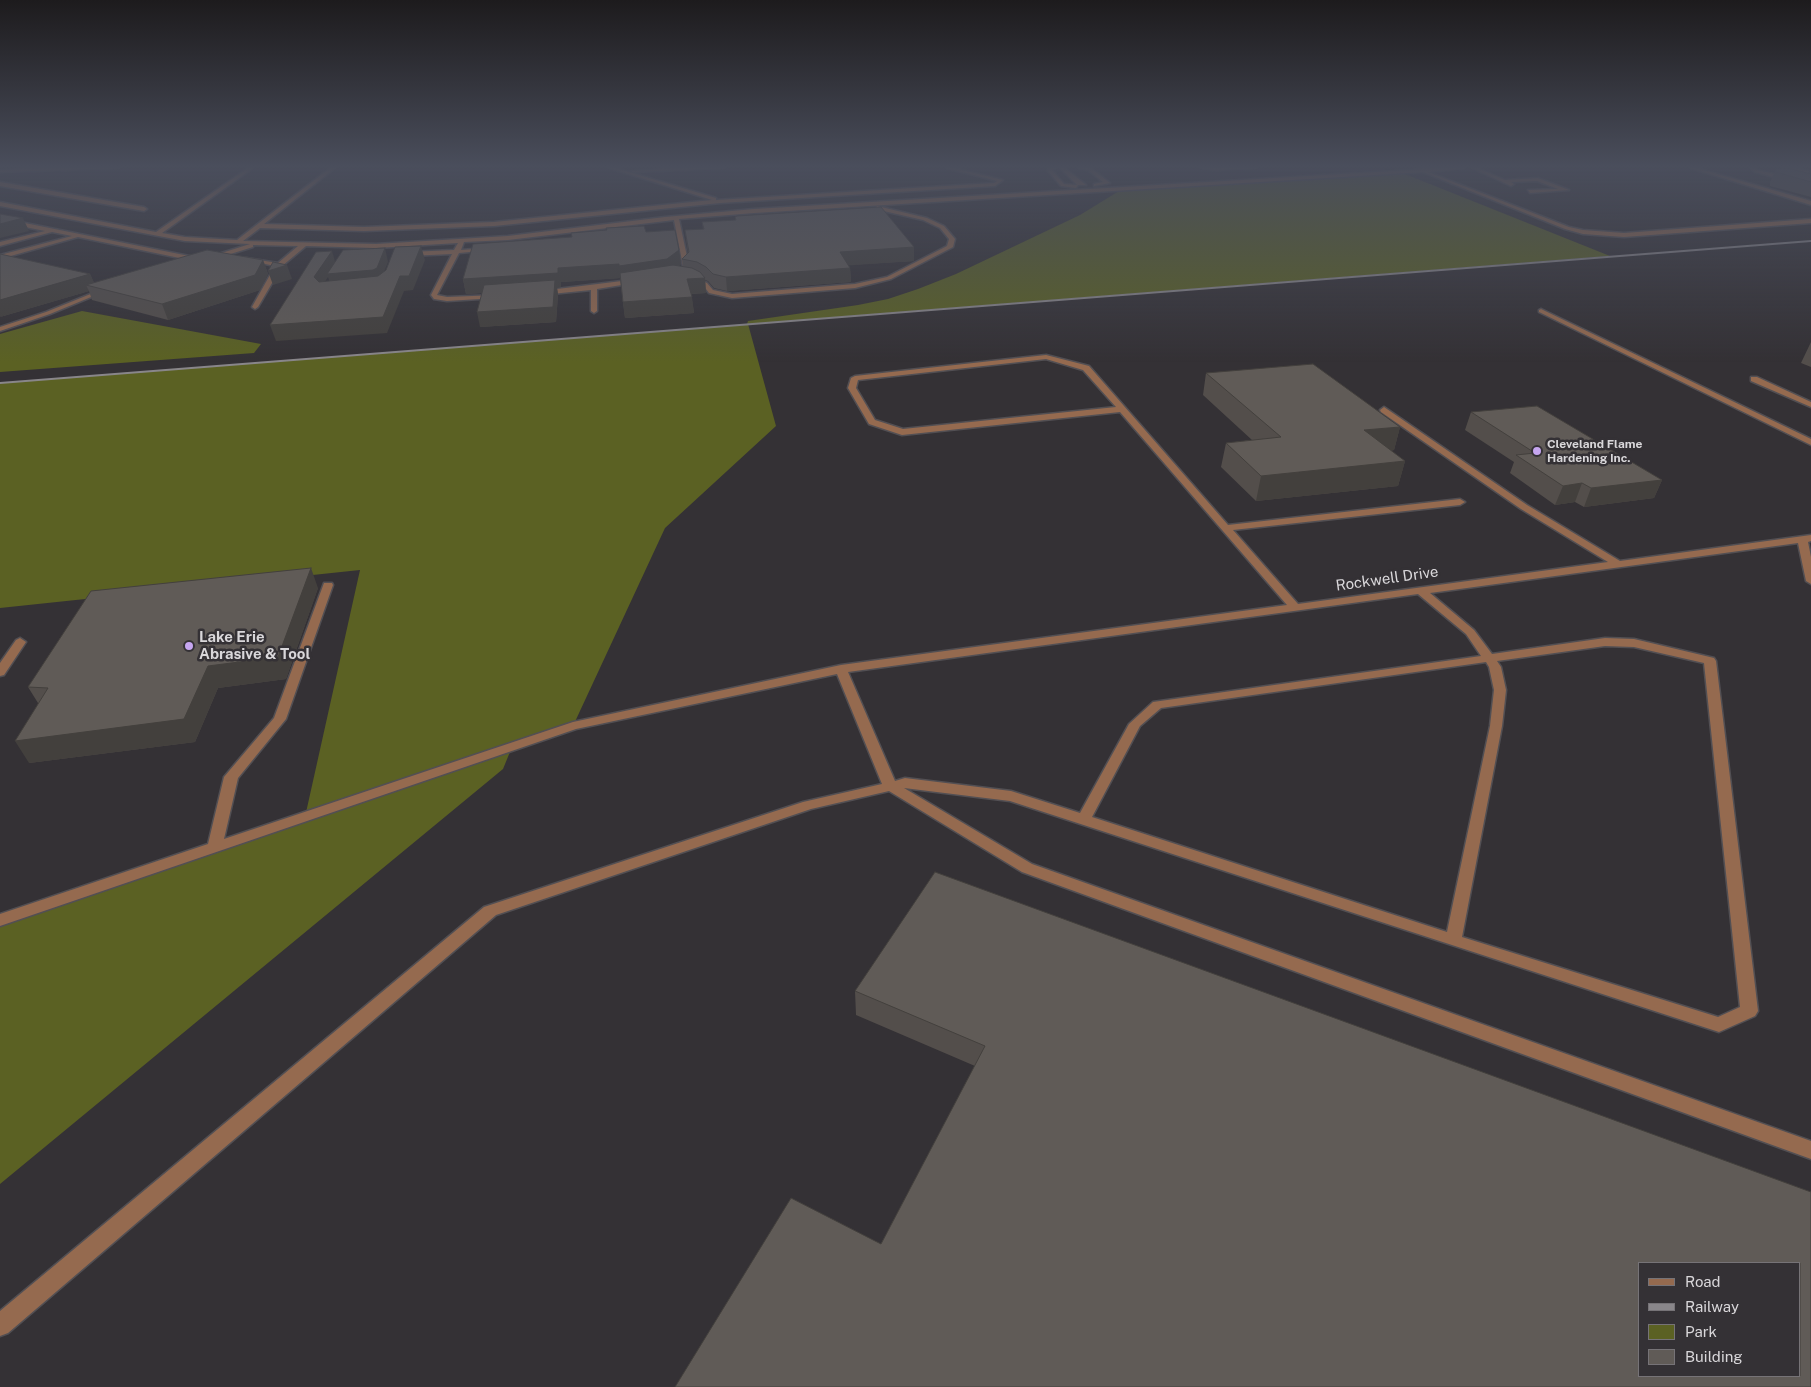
<!DOCTYPE html>
<style>
body{margin:0}
#map{position:relative;width:1811px;height:1387px;overflow:hidden;background:#343135;font-family:"Public Sans",sans-serif}
canvas{display:block}
.legend{position:absolute;left:1638px;top:1262px;width:162px;height:115px;box-sizing:border-box;background:#343135;border:1px solid #767377;margin:0;padding:6px 9px;list-style:none;font-size:15px;color:#d9d7da}
.legend li{display:flex;align-items:center;gap:10px;height:25px}
.legend b{width:25px;border:1px solid #767377}
</style>
<div id="map">
<canvas width="1811" height="1387"></canvas>
<ul class="legend">
<li><b style="height:6px;background:#956a4f"></b>Road</li>
<li><b style="height:6px;background:#89868a"></b>Railway</li>
<li><b style="height:14px;background:#5b6123"></b>Park</li>
<li><b style="height:14px;background:#605b57"></b>Building</li>
</ul>
</div>
<script>
const ctx = document.querySelector('canvas').getContext('2d');
ctx.lineJoin = 'round';
function paint(path, color) { ctx.fillStyle = color; ctx.fill(path, 'evenodd'); }
const poly = rows => new Path2D(rows.map(r => 'M' + r).join(''));
function stroke(path, color, width, dash) { ctx.strokeStyle = color; ctx.lineWidth = width; ctx.lineCap = dash ? 'butt' : 'round'; ctx.setLineDash(dash || []); ctx.stroke(path); }
function write(font, color, halo, rows, align = 'center') {
  ctx.font = font + ' "Public Sans",sans-serif'; ctx.lineWidth = 5; ctx.setLineDash([]); ctx.textBaseline = 'middle'; ctx.strokeStyle = halo; ctx.fillStyle = color; for (const [text, x, y, turn = 0] of rows) {
    ctx.save(); ctx.translate(x, y); ctx.rotate((+turn || 0) * Math.PI / 180); ctx.textAlign = isNaN(turn) ? turn : align; if (halo) ctx.strokeText(text, 0, 0); ctx.fillText(text, 0, 0); ctx.restore();
  }
}
paint(poly([
 [1400,172,1610,256,748,324,776,426,665,528,573,726,512,747,503,769,0,1184,0,920,305,817,360,570,0,608,0,383,747,324,748,321,858,305,888,299,918,289,956,274,1080,215,1124,188],
 [82,311,261,344,254,353,0,372,0,334]
]), '#5b6123');
const minor = poly([
 [67,168,119,168,0,172,0,170,67,168],
 [248,168,253,168,162,233,185,237,237,240,330,168,335,168,264,224,364,227,494,222,712,200,609,168,616,168,716,198,716,200,994,183,997,181,946,168,954,168,1003,180,995,186,720,203,494,226,364,231,260,228,243,241,376,244,508,236,665,217,754,209,1442,168,1465,168,1428,172,1569,227,1583,230,1624,233,1811,219,1811,223,1624,237,1583,234,1565,229,1423,172,754,213,679,219,689,266,681,273,678,271,683,266,674,220,508,240,464,242,461,250,488,248,491,250,459,253,437,295,447,297,498,295,499,296,496,298,447,301,434,299,431,295,452,254,408,256,405,254,408,252,454,250,458,243,376,248,306,246,282,266,258,307,255,309,252,307,275,266,246,260,246,258,278,263,298,246,253,245,253,247,211,260,209,257,250,244,185,241,0,206,0,202,156,232,248,168],
 [685,168,725,168,633,172,631,171,685,168],
 [1050,168,1056,168,1052,170,1064,184,1077,185,1060,168,1065,168,1086,185,1078,185,1076,188,1061,186,1047,170,1050,168],
 [1078,168,1091,168,1110,183,1094,186,1094,184,1103,182,1088,170,1078,168],
 [1201,168,1256,168,1214,170,1201,168],
 [1472,168,1478,168,1505,180,1538,178,1569,190,1530,193,1528,190,1558,189,1537,181,1511,182,1514,184,1511,186,1472,168],
 [1690,168,1697,168,1811,201,1811,205,1690,168],
 [1750,168,1811,183,1811,187,1755,172,1750,168],
 [1792,168,1811,171,1811,174,1792,169,1792,168],
 [0,182,144,207,147,209,144,211,0,186,0,182],
 [877,206,927,218,944,226,955,239,953,247,891,279,855,288,732,298,709,293,703,285,688,278,693,277,707,283,713,290,732,294,855,284,887,277,947,246,949,239,940,228,923,220,875,209,877,206],
 [0,218,199,258,202,260,199,262,78,237,0,259,0,255,72,236,52,232,0,246,0,242,45,231,0,222,0,218],
 [638,279,640,280,640,282,597,289,597,311,594,313,591,311,591,290,541,295,538,293,541,291,638,279],
 [103,289,108,290,50,314,0,331,0,327,46,312,103,289],
 [1541,309,1811,439,1811,445,1539,312,1539,310,1541,309],
 [1046,355,1089,366,1228,525,1460,499,1465,502,1460,505,1233,530,1298,604,1608,562,1521,509,1381,412,1380,410,1384,407,1527,505,1620,561,1811,535,1811,541,1808,542,1811,557,1811,584,1806,581,1798,543,1430,593,1474,630,1492,654,1605,638,1634,639,1714,658,1716,661,1758,1011,1755,1016,1719,1032,1010,801,904,788,1032,864,1811,1141,1811,1159,1022,872,889,791,811,809,496,915,8,1333,0,1336,0,1311,484,907,803,802,882,784,837,674,576,729,0,926,0,914,208,844,224,777,274,718,324,583,332,583,333,585,286,719,238,778,224,839,573,722,841,665,1287,605,1120,412,902,435,869,424,848,388,851,378,855,376,1046,355],
 [1046,359,1083,370,1116,407,903,429,875,420,856,388,858,380,1046,359],
 [1418,594,1466,634,1481,656,1153,702,1129,724,1080,813,1011,791,905,778,895,781,848,672,1418,594],
 [1605,646,1634,647,1704,663,1740,1007,1718,1017,1462,937,1502,726,1506,690,1501,667,1497,661,1605,646],
 [1486,662,1489,667,1494,690,1490,726,1447,932,1092,817,1140,726,1161,708,1486,662],
 [1751,377,1757,377,1811,402,1811,407,1751,381,1751,377],
 [20,638,26,642,4,675,0,676,0,663,16,640,20,638]
]);
stroke(minor, '#524f53', 3);
paint(minor, '#956a4f');
stroke(poly([
 [0,383,1811,241]
]), '#89868a', 2);
paint(poly([
 [1811,168,1811,197,1770,186,1770,182,1776,169,1808,173],
 [735,217,914,247,914,261,848,265,850,268,851,282,727,291,714,288,708,281,705,280,706,293,691,294,694,313,625,318,620,278,561,282,561,287,557,288,558,294,556,322,480,327,482,293,466,294,463,279,572,237,607,230,646,232,679,250,681,264,679,266,683,267,682,259,688,253,685,230,703,229,702,222,735,220],
 [263,260,268,274,260,290,168,320,92,300,89,291,0,317,90,274,94,283],
 [1811,342,1811,367,1801,363],
 [1206,373,1400,427,1394,450,1390,451,1405,461,1398,486,1256,501,1221,467,1226,443,1252,440,1203,395],
 [1471,412,1662,480,1654,498,1584,507,1575,502,1555,505,1510,473,1514,462,1465,430],
 [318,588,286,679,218,688,195,742,29,763,38,703,28,687],
 [855,991,1811,1192,881,1244,975,1066,856,1015]
]), '#534e4b');
paint(poly([
 [23,218,29,231,0,238,0,224],
 [421,246,425,260,413,290,404,291,387,333,276,341,270,325,400,276],
 [914,247,914,261,840,266,840,252],
 [385,248,388,262,380,282,332,289,328,277,318,292,314,277,332,251,336,265],
 [679,250,681,264,668,273,621,278,561,282,561,287,557,288,558,294,556,322,480,327,477,312,554,288,466,294,463,279,558,268],
 [263,260,268,274,260,290,168,320,162,304],
 [287,265,292,279,273,285,268,271],
 [850,268,851,282,727,291,726,277],
 [90,274,96,287,86,285,89,291,0,317,0,300],
 [705,278,706,293,689,294,687,279],
 [692,297,694,313,625,318,623,302],
 [1400,427,1394,450,1358,454,1364,430],
 [1405,461,1398,486,1256,501,1261,476],
 [1662,480,1654,498,1584,507,1591,488],
 [1582,483,1575,502,1555,505,1563,486],
 [311,568,318,588,286,679,218,688,195,742,29,763,15,741]
]), '#43403d');
const building = poly([
 [1787,168,1811,174,1811,182,1776,172,1776,169,1787,168],
 [881,207,914,247,840,252,850,268,726,277,713,274,706,267,697,262,682,259,689,252,685,230,704,229,702,222,736,220,735,217,737,216,881,207],
 [0,214,23,218,0,224,0,214],
 [644,226,646,232,675,230,679,250,667,259,619,266,619,264,558,268,558,273,463,279,473,244,572,237,571,233,607,230,606,228,644,226],
 [421,246,409,276,400,276,383,317,270,325,316,252,332,251,314,277,319,282,378,276,386,270,395,247,421,246],
 [385,248,377,268,373,270,327,274,343,250,385,248],
 [207,250,263,260,255,275,162,304,86,285,207,250],
 [0,254,90,274,0,300,0,254],
 [273,262,287,265,268,271,273,262],
 [673,265,692,268,700,272,705,278,687,279,692,297,623,302,620,273,673,265],
 [555,280,553,307,477,312,484,285,555,280],
 [1313,364,1400,427,1364,430,1405,461,1261,476,1226,443,1281,437,1206,373,1313,364],
 [1537,406,1662,480,1591,488,1582,483,1563,486,1516,455,1535,453,1471,412,1537,406],
 [311,568,278,657,208,666,184,719,15,741,48,688,28,687,91,591,311,568],
 [935,872,1811,1192,1811,1387,675,1387,791,1198,881,1244,985,1046,855,991,935,872],
 [1640,1263,1800,1263,1800,1376,1640,1376,1640,1263]
]);
paint(building, '#605b57');
stroke(building, '#43403d', 1);
const sky = ctx.createLinearGradient(0, 0, 0, 362);
sky.addColorStop(0, '#1d1b1d');
sky.addColorStop(0.46, '#4a4e5c');
sky.addColorStop(1, '#4a4e5c00');
ctx.fillStyle = sky;
ctx.fillRect(0, 0, 1811, 362);
for (const [x, y, r, color] of [
 [1537,451,5,"#c6a6f0"],
 [189,646,5,"#c6a6f0"]
]) { const dot = new Path2D(); dot.arc(x, y, r, 0, 2 * Math.PI); ctx.fillStyle = color; ctx.fill(dot); stroke(dot, '#343135', 2); }
write('bold 12px', '#d9d7da', '#343135', [
 ["Cleveland Flame",1547,444],
 ["Hardening Inc.",1547,458]
], 'left');
write('15px', '#d9d7da', '#343135', [
 ["Rockwell Drive",1387,579,-8]
]);
write('bold 15px', '#d9d7da', '#343135', [
 ["Lake Erie",199,637],
 ["Abrasive & Tool",199,654]
], 'left');
</script>
